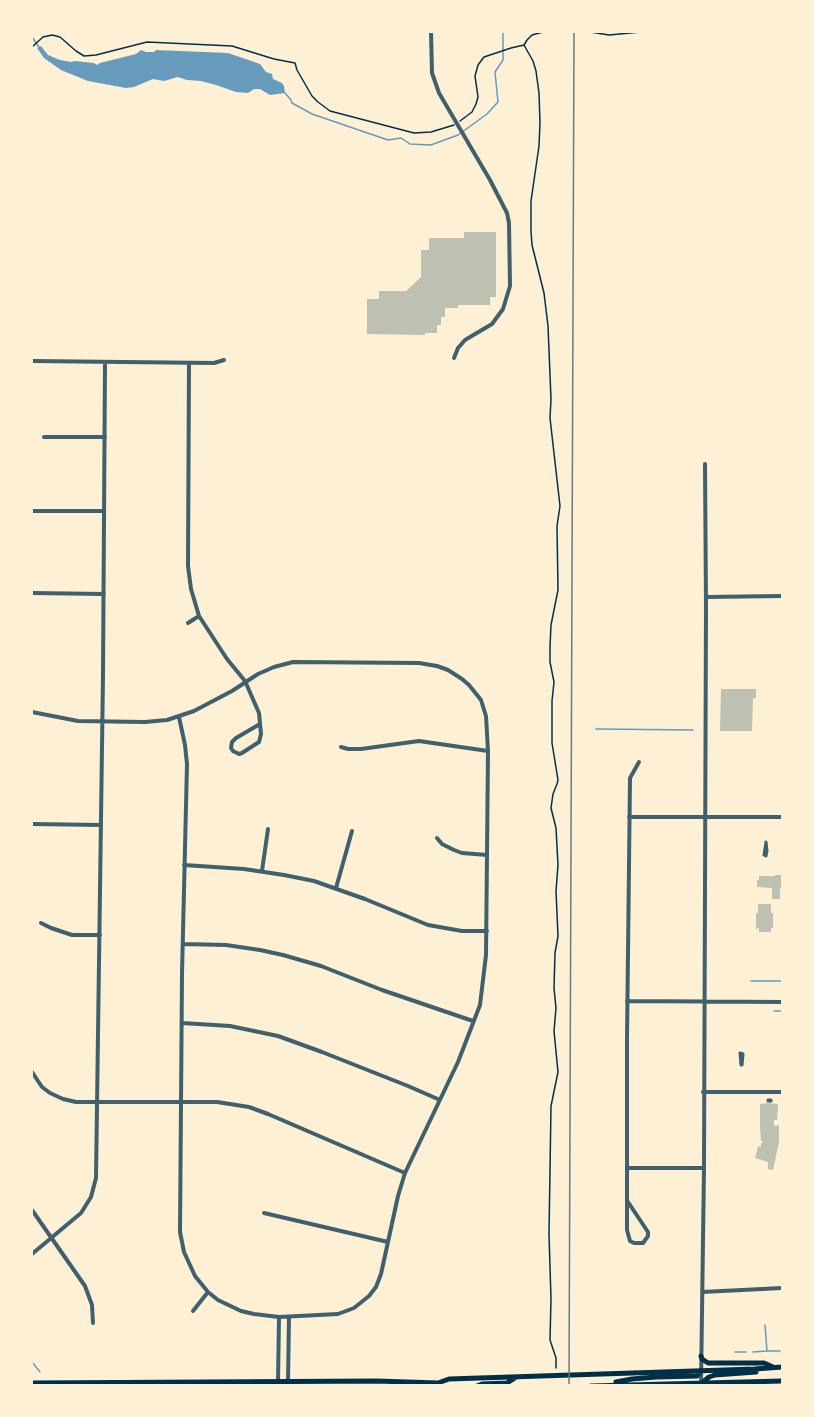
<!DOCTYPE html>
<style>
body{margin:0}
#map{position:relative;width:814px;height:1417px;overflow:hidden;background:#fdf0d5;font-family:Barlow,sans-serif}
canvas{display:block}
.frame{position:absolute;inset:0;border:33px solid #fdf0d5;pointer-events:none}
</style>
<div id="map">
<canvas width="814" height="1417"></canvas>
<div class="frame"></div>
</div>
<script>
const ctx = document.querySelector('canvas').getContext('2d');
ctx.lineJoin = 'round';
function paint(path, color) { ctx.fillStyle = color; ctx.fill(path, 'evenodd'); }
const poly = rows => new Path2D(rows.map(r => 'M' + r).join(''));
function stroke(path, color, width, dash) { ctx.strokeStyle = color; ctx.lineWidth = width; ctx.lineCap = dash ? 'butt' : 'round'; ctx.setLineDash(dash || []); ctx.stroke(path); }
paint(poly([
 [41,46,48,55,60,60,71,62,75,61,94,63,97,65,100,63,136,54,141,50,146,52,154,52,156,50,228,53,260,64,266,72,272,74,273,79,282,83,284,86,285,93,270,95,260,89,254,89,248,93,236,92,216,85,201,81,187,80,178,77,164,81,153,79,134,87,126,88,88,81,61,70,44,58,37,48]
]), '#669bbc');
stroke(poly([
 [32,37,39,47],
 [285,93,291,100,292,103,312,114,388,140,401,138,410,144,431,145,458,135,487,114,498,102,495,72,503,60,503,32],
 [596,729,693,730],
 [751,981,782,981],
 [774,1011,780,1011],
 [781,1011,782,1011],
 [765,1325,767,1351,780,1351],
 [735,1352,746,1352],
 [753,1352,767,1351],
 [32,1362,40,1372]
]), '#669bbc', 1.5);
paint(poly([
 [464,232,496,232,496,297,490,297,490,305,458,305,458,308,445,308,445,317,441,317,441,325,437,325,437,333,425,333,425,335,367,334,367,299,379,299,379,291,406,291,421,277,421,250,429,250,429,238,464,238],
 [721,689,756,689,756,698,753,698,752,731,720,731],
 [775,875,781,875,781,877,782,877,782,888,780,888,780,899,772,899,772,888,757,887,757,880,759,880,759,876,775,876],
 [758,904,771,904,771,913,773,913,773,928,771,928,771,932,759,932,759,928,756,929,756,913,758,913],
 [768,1103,778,1104,777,1120,774,1120,774,1126,779,1125,779,1142,773,1170,768,1169,768,1162,755,1158,758,1146,761,1147,761,1143,762,1143,763,1141,761,1141,760,1126,760,1104]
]), '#bec0b2');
stroke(poly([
 [590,32,609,35,641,32],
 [524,45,533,61,536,71,539,93,540,123,539,146,531,201,531,231,532,245,544,293,548,326,551,399,550,418,560,506,557,526,558,590,551,625,550,647,550,662,554,682,552,701,552,743,558,780,557,784,553,794,551,808,556,828,558,865,556,891,558,936,555,953,554,988,556,1008,554,1031,558,1072,551,1106,549,1234,551,1299,550,1340,556,1358,556,1368],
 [32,47,43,37,52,35,60,37,76,51,84,56,96,55,147,42,232,46,274,59,295,63,297,70,312,96,318,102,330,111,414,133,431,132,454,125],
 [460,121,472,112,476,104,478,97,475,76,478,65,484,57,511,48,524,45,527,40,532,35,543,32]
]), '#003049', 1.5);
stroke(poly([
 [766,842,767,851,766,856,764,855,766,842],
 [740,1053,743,1054,742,1065,741,1065,740,1053],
 [768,1100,771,1100,771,1101,768,1101,768,1100]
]), '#3f606c', 3);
stroke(poly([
 [431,32,432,73,439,93,490,180,507,213,509,223,510,286,503,309,492,324,465,340,458,348,454,358],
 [32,361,214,363,224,360],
 [189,363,188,566,191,589,199,616,227,659,245,681,259,713,261,734,259,742,242,753,239,754,233,751,231,748,232,742,236,738,260,724],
 [44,437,105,437],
 [32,511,104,511],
 [32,593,104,594],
 [706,597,782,596],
 [188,623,199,616],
 [32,712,78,721,145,722,167,720,194,711,232,691,258,674,274,667,293,662,419,663,437,666,448,670,462,679,469,685,481,700,486,716,488,751,486,955,480,1005,458,1062,405,1173,398,1196,381,1274,376,1287,369,1296,354,1308,338,1314,279,1317,254,1314,241,1311,218,1300,208,1292,195,1276,184,1252,180,1232,182,974,187,764,185,745,179,717],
 [341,747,348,749,361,749,419,741,488,751],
 [629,817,782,817],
 [32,824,101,825],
 [437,838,442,844,454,850,462,853,487,855],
 [184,865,244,869,284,875,314,881,365,899,428,925,462,931,487,931],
 [262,871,268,829],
 [336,888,352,831],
 [41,923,51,928,72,935,100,935],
 [183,944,226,945,260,950,283,955,321,966,382,990,473,1021],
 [627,1001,782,1002],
 [182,1023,230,1026,278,1036,322,1052,408,1086,440,1100],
 [32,1072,42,1087,50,1093,63,1099,76,1102,217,1102,249,1107,268,1114,405,1173],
 [703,1092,782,1092],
 [628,1168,704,1168],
 [628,1202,648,1232,648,1236,643,1243,634,1243,630,1241,627,1230,627,1040,630,778,639,762],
 [32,1210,85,1286,92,1305,93,1323],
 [264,1213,388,1242],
 [32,1254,81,1213,91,1197,96,1178,103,675,105,362],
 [702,1292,782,1288],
 [193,1311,208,1292],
 [278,1382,279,1317],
 [288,1382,289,1317],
 [701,1385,704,1168,706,606,705,464]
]), '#3f606c', 4);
stroke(poly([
 [701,1356,702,1359,708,1363,764,1363,773,1367],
 [616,1382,632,1379,656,1377,697,1376,701,1371],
 [32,1383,377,1381,438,1383,449,1379,755,1369,782,1367],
 [701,1384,709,1377,715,1375,756,1372],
 [477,1386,482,1384,507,1383,515,1378],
 [591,1386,782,1381]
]), '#003049', 5);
stroke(poly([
 [569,1386,574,32]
]), '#657d81', 1.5);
</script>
